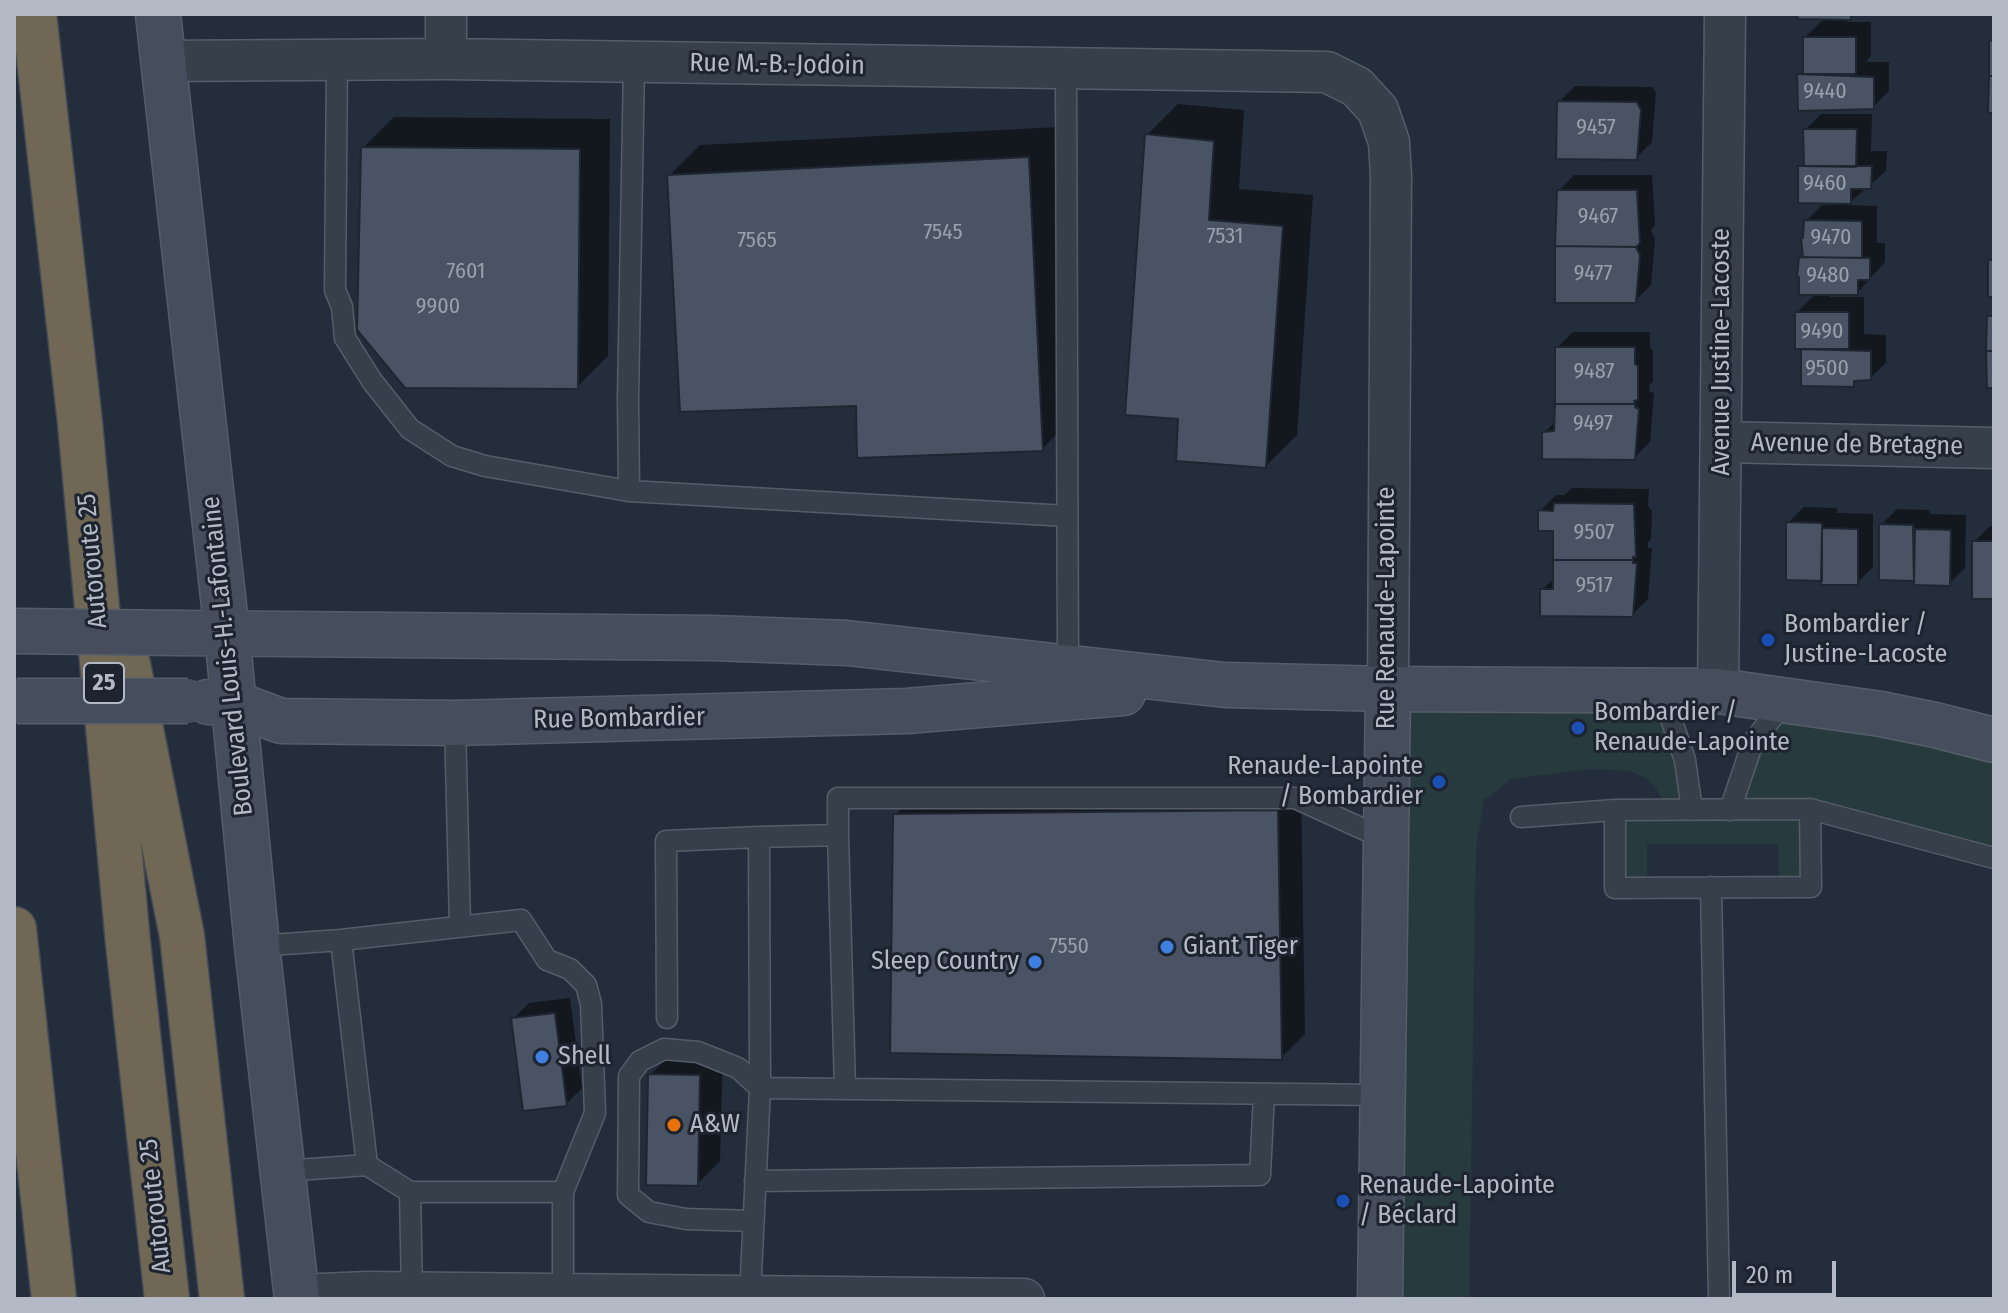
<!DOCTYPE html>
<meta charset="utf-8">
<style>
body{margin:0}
#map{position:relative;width:2008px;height:1313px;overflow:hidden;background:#242d3b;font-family:"Fira Sans Condensed",sans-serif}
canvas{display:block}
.frame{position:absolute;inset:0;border:16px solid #b3bac6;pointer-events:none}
.scale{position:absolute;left:1732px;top:1261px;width:104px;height:36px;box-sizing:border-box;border:4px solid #b3bac6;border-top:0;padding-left:10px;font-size:24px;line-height:28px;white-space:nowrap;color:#b3bac6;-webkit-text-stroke:6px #1d2430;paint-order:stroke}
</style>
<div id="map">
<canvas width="2008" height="1313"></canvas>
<div class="frame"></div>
<div class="scale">20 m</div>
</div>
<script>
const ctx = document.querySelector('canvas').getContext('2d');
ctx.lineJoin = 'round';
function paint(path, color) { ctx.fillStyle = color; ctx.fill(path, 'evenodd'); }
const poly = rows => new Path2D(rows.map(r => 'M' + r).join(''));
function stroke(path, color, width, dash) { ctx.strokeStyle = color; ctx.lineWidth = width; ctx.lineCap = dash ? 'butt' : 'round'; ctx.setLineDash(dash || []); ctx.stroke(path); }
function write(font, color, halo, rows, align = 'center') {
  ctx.font = font + ' "Fira Sans Condensed",sans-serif'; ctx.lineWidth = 6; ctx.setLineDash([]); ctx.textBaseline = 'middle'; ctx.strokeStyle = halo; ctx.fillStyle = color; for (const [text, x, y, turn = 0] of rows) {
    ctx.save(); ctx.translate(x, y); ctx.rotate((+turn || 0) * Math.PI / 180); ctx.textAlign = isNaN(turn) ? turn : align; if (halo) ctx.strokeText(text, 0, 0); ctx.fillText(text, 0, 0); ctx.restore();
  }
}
paint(poly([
 [1388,689,1661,689,1692,809,1730,809,1753,742,1786,700,1994,740,1994,858,1811,810,1811,887,1779,887,1778,844,1647,844,1647,888,1615,888,1615,810,1668,809,1657,790,1646,778,1630,771,1590,769,1511,779,1484,800,1476,848,1469,1299,1380,1299]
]), '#273a3d');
paint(poly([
 [1800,14,1854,14,1847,22,1871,22,1871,56,1866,62,1889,62,1889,91,1873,107,1799,75,1805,70,1805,37,1825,18],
 [1575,86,1653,87,1656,93,1652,142,1636,158,1559,102],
 [1178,104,1244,110,1239,189,1313,195,1297,435,1266,466,1180,417,1147,135],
 [1821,114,1872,114,1871,151,1887,151,1886,171,1847,205,1877,206,1877,243,1885,243,1885,262,1857,293,1830,293,1830,297,1864,297,1864,334,1886,335,1886,363,1870,378,1859,379,1853,385,1803,384,1803,347,1797,312,1817,293,1801,258,1805,255,1806,221,1822,205,1837,205,1837,201,1800,167,1806,161,1806,129],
 [394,117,610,119,608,356,577,387,363,148],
 [1059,127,1073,418,1042,449,858,404,669,176,700,145],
 [1574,175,1652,175,1655,225,1651,230,1655,239,1651,285,1635,301,1559,191],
 [1573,332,1650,332,1650,348,1653,350,1653,382,1649,385,1650,392,1654,393,1650,442,1634,458,1544,433,1556,421,1557,348],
 [1572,488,1649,489,1648,506,1652,511,1651,539,1648,542,1648,548,1652,548,1648,599,1632,615,1542,590,1555,578,1555,529,1540,511,1556,495,1564,495],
 [1804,507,1837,508,1837,513,1873,514,1873,567,1857,583,1788,523],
 [1897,509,1929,510,1930,514,1966,515,1965,568,1949,584,1915,579,1881,578,1881,525],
 [1990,526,1994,526,1994,597,1974,542],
 [1301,787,1305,1034,1281,1058,895,815,919,791],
 [570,998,582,1088,566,1104,513,1019,529,1003],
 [674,1051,723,1052,720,1161,697,1184,650,1075]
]), '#0007');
const building = poly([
 [1798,14,1851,14,1851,20,1797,19,1798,14],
 [1803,37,1856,37,1856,74,1803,74,1803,37],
 [1989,40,1994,41,1994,76,1989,76,1989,40],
 [1797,74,1874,77,1874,109,1798,111,1797,74],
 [1989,76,1994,76,1994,113,1988,113,1989,76],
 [1557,101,1637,102,1641,110,1637,160,1556,159,1557,101],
 [1803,129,1857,129,1856,167,1804,166,1803,129],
 [1145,134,1214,141,1209,220,1283,226,1266,468,1176,461,1178,419,1125,415,1145,134],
 [361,147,580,149,578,389,405,388,357,330,361,147],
 [1029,157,1043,451,857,458,856,406,680,412,667,175,1029,157],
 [1798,166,1872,166,1871,189,1851,189,1851,204,1798,203,1798,166],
 [1557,190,1637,190,1640,243,1636,247,1555,246,1557,190],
 [1804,220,1862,221,1862,258,1803,257,1801,238,1803,238,1804,220],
 [1555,246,1636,247,1640,255,1636,303,1555,303,1555,246],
 [1799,257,1870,258,1870,280,1858,280,1858,295,1799,295,1799,277,1797,277,1799,257],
 [1988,260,1994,260,1994,297,1988,297,1988,260],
 [1795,312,1849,312,1849,349,1795,349,1795,312],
 [1987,316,1994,316,1994,351,1986,351,1987,316],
 [1555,347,1635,347,1635,364,1638,366,1638,400,1634,401,1635,404,1555,404,1555,347],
 [1801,349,1871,351,1871,380,1854,381,1854,387,1801,386,1801,349],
 [1986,351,1994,351,1994,388,1987,388,1986,351],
 [1555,404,1635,404,1635,407,1639,409,1635,460,1542,459,1542,432,1554,431,1555,404],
 [1554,503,1634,504,1636,557,1633,557,1633,560,1553,560,1553,531,1538,531,1538,510,1553,511,1554,503],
 [1786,522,1822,523,1822,581,1786,580,1786,522],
 [1879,524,1913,525,1914,581,1879,580,1879,524],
 [1822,528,1858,529,1858,585,1821,585,1822,528],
 [1915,529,1951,530,1950,586,1914,585,1915,529],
 [1972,541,1994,541,1994,599,1972,599,1972,541],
 [1553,560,1633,560,1633,563,1637,563,1633,617,1540,616,1540,589,1553,589,1553,560],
 [1278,810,1282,1060,890,1053,893,814,1278,810],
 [555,1013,567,1106,523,1111,511,1018,555,1013],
 [648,1074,700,1075,698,1186,646,1185,648,1074]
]);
paint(building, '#4a5363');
stroke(building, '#1f2632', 2);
const lane = poly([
 [337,59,335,290,342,307,345,338,372,381,410,429,452,456,485,466,629,491,628,398,634,63],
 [1066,69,1068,668],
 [629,491,1067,516],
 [1661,689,1685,760,1692,810],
 [455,723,460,925],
 [1810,809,1811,887,1615,888,1615,810,1810,809],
 [1810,809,1994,858],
 [1730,810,1753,742,1785,701],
 [1521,817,1615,810],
 [838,835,838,798,1295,798,1385,839],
 [1711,887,1719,1299],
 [341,940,521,920,547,960,570,969,586,985,591,1004,595,1113,563,1192],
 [257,946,341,940,367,1165,410,1192],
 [667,1018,666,841,759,837],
 [760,1088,759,837,838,835,845,1089],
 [283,1171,367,1165],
 [755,1181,1260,1175,1264,1094],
 [753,1221,686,1219,649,1212,628,1195,629,1076,640,1061,664,1049,698,1052,738,1068,760,1088],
 [412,1293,410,1192,563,1192,563,1295],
 [750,1296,760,1088,1383,1095]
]);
const street = poly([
 [446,14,446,59],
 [163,61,446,59,1327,72,1357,87,1378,110,1389,142,1391,176,1388,689],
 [1721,442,1994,448],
 [1718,691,1725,14],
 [297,1295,368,1292,1024,1299]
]);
const secondary = poly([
 [158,14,227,633,257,946,297,1299],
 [179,633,713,638,847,643,1225,685,1388,689,1718,691,1881,714,1935,725,1994,740],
 [208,702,233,703,281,721,455,723,907,711,1123,693],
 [1380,1299,1388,689]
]);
const highway = poly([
 [34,14,80,423,128,943,167,1299],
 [128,664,182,936,222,1299],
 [14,929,54,1299]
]);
stroke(lane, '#565d69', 23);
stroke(street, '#565d69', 43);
stroke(secondary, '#565d69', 47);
stroke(highway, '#434a56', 47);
stroke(lane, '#373f4b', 20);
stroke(street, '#373f4b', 40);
stroke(secondary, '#464e5e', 44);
stroke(highway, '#706755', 44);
const secondaryBridge = poly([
 [14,631,179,633],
 [17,701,188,701]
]);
stroke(secondaryBridge, '#565d69', 47, []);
stroke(secondaryBridge, '#464e5e', 44);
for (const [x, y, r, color] of [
 [1768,640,8,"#1a4fb4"],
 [1578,728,8,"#1a4fb4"],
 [1439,782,8,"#1a4fb4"],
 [1167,947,8,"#3f7fe0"],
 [1035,962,8,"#3f7fe0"],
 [542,1057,8,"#3f7fe0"],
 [674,1125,8,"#e8710a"],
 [1343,1201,8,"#1a4fb4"]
]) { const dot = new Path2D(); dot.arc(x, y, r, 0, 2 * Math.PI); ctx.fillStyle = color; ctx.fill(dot); stroke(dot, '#1d2430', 3); }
write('22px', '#99a0ad', null, [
 ["9440",1825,92],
 ["9457",1596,128],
 ["9460",1825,184],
 ["9467",1598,217],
 ["7545",943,233],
 ["7531",1225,237],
 ["9470",1831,238],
 ["7565",757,241],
 ["7601",466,272],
 ["9477",1593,274],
 ["9480",1828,276],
 ["9900",438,307],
 ["9490",1822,332],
 ["9500",1827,369],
 ["9487",1594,372],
 ["9497",1593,424],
 ["9507",1594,533],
 ["9517",1594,586],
 ["7550",1069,947]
]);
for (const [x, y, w] of [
 [104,683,40]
]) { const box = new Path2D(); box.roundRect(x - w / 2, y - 20, w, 40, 6); ctx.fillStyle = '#1d2430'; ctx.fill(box); stroke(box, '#b3bac6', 2); }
write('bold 24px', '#b3bac6', null, [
 ["25",104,683]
]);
write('26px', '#b3bac6', '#1d2430', [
 ["Rue M.-B.-Jodoin",777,65,1],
 ["Avenue Justine-Lacoste",1722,352,-90],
 ["Avenue de Bretagne",1857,445,1],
 ["Autoroute 25",93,561,-95],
 ["Rue Renaude-Lapointe",1387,608,-90],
 ["Boulevard Louis-H.-Lafontaine",228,656,-96],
 ["Rue Bombardier",619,719,-1],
 ["Autoroute 25",156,1206,-96]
]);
write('26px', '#b3bac6', '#1d2430', [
 ["Bombardier /",1784,625],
 ["Justine-Lacoste",1784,655],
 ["Bombardier /",1594,713],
 ["Renaude-Lapointe",1594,743],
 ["Renaude-Lapointe",1423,767,"right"],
 ["/ Bombardier",1423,797,"right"],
 ["Giant Tiger",1183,947],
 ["Sleep Country",1019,962,"right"],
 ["Shell",558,1057],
 ["A&W",690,1125],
 ["Renaude-Lapointe",1359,1186],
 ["/ Béclard",1359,1216]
], 'left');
</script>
